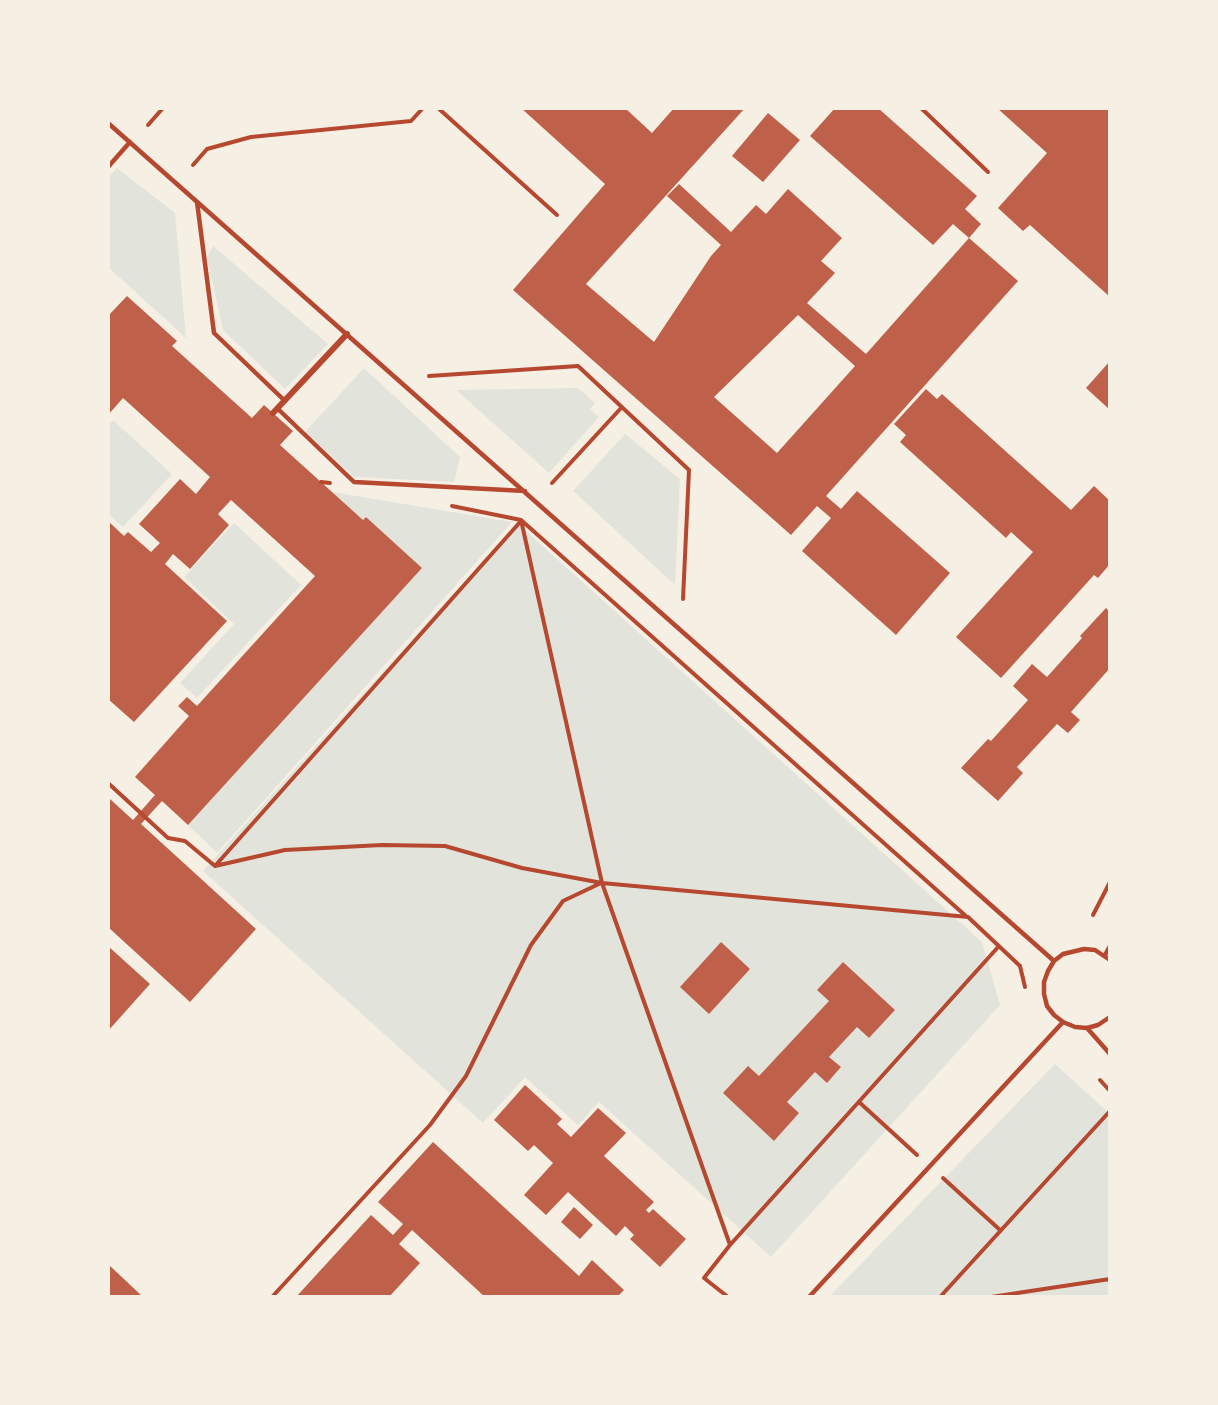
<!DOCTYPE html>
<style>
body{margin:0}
#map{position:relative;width:1218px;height:1405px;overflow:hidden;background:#f6efe4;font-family:"Roboto Condensed",sans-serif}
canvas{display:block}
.frame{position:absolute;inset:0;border:110px solid #f6efe4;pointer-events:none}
</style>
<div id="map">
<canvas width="1218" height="1405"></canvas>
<div class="frame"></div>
</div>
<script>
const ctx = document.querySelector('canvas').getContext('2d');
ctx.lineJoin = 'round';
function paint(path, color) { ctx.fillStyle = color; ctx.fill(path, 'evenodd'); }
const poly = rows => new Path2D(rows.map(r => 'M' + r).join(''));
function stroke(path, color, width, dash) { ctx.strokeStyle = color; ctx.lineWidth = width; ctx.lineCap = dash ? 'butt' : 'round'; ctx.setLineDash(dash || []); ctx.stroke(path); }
paint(poly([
 [117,168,175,213,186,338,108,267,108,178],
 [213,246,328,344,285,389,223,330,207,257],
 [364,368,460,457,454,482,355,477,305,432],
 [578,388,595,403,590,409,599,417,549,473,456,390],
 [113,420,172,474,123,527,108,514,108,425],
 [625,434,680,479,675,585,573,491],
 [332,492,512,522,217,853,188,825,422,568,366,517,363,520],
 [234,523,301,585,197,698,180,683,234,624,184,577],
 [517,523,982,942,1000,1005,771,1257,599,1102,578,1125,525,1077,483,1123,203,871],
 [1055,1064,1110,1114,1110,1297,829,1297]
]), '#e2e4dc');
paint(poly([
 [521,108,625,108,652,133,674,108,745,108,586,284,654,342,711,256,721,245,667,196,679,184,731,232,756,205,766,214,788,189,842,238,821,261,835,273,807,303,866,354,969,238,1018,281,826,496,841,509,857,491,950,573,896,635,802,551,831,518,817,506,791,535,513,290,605,184],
 [798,315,855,366,777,453,714,397],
 [835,108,878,108,977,196,965,209,981,224,969,238,953,224,933,245,810,136],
 [997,108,1110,108,1110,297,1030,225,1023,231,998,208,1047,153],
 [768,113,800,140,763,182,732,156],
 [127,296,177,341,172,346,252,418,264,405,293,431,280,445,363,520,366,517,422,568,188,825,162,801,141,824,256,929,190,1002,108,927,108,802,110,799,133,820,155,795,135,777,189,716,178,706,187,697,197,706,315,576,231,500,218,514,229,525,190,569,173,554,165,564,227,621,134,722,108,699,108,521,124,536,128,532,151,552,160,543,139,524,180,479,196,494,210,477,123,398,108,415,108,316],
 [1110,361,1110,410,1086,388],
 [926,389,937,399,942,394,1071,510,1094,486,1110,501,1110,564,1098,578,1094,575,1001,678,956,637,1033,552,1011,532,1006,538,900,442,906,435,894,424],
 [1106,608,1110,612,1110,668,1071,712,1080,720,1068,733,1057,724,1017,767,1023,773,998,801,961,768,988,739,991,741,1028,700,1013,686,1032,664,1047,677,1082,638,1080,636],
 [721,942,750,969,709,1014,680,987],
 [108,946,150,984,108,1031],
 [843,962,895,1010,869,1038,857,1027,829,1057,841,1067,827,1083,815,1072,787,1102,799,1113,774,1141,723,1093,748,1066,759,1076,829,1001,817,990],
 [525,1085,562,1119,557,1124,571,1137,598,1108,626,1133,604,1156,654,1202,646,1210,649,1213,653,1209,686,1239,660,1267,630,1239,634,1235,625,1226,616,1236,568,1192,546,1215,524,1195,553,1163,534,1145,528,1151,494,1120],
 [433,1142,579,1276,592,1260,624,1290,617,1297,485,1297,412,1230,399,1244,420,1263,389,1297,296,1297,371,1215,393,1235,403,1224,378,1202],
 [574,1207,593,1225,580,1239,561,1222],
 [108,1264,143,1297,108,1297]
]), '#bf614a');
stroke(poly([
 [438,108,557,215],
 [921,108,988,172],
 [148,125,163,108],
 [193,165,207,149,251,137,411,121,423,108],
 [429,376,578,366,689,470,683,599],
 [321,482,330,483],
 [552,483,622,407],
 [452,506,521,520,967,917],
 [521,520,602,883,730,1245],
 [108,783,168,838,185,841,215,866,285,850,382,845,445,846,522,868,602,883,968,917,1020,966,1025,987],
 [215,866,521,521],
 [1093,915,1110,882],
 [1100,1080,1110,1091],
 [859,1102,917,1155],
 [943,1178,1000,1230],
 [272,1297,430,1125,466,1076,531,945,563,901,601,883],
 [728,1297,704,1278,730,1245,999,946],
 [940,1297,1110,1111],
 [991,1297,1110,1279]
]), '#b5482f', 4);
stroke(poly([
 [108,123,1054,961],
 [108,167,130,142],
 [197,202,214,333,285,401],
 [278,409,354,482,525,491],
 [1105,955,1110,946],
 [1110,960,1095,950,1084,949,1063,954,1054,961,1048,971,1044,982,1044,994,1047,1006,1054,1015,1063,1022,1075,1027,1087,1028,1098,1025,1110,1017],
 [1087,1028,1110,1054],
 [809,1297,1063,1022]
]), '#b5482f', 4.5);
stroke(poly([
 [273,413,347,334]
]), '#b5482f', 6);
</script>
